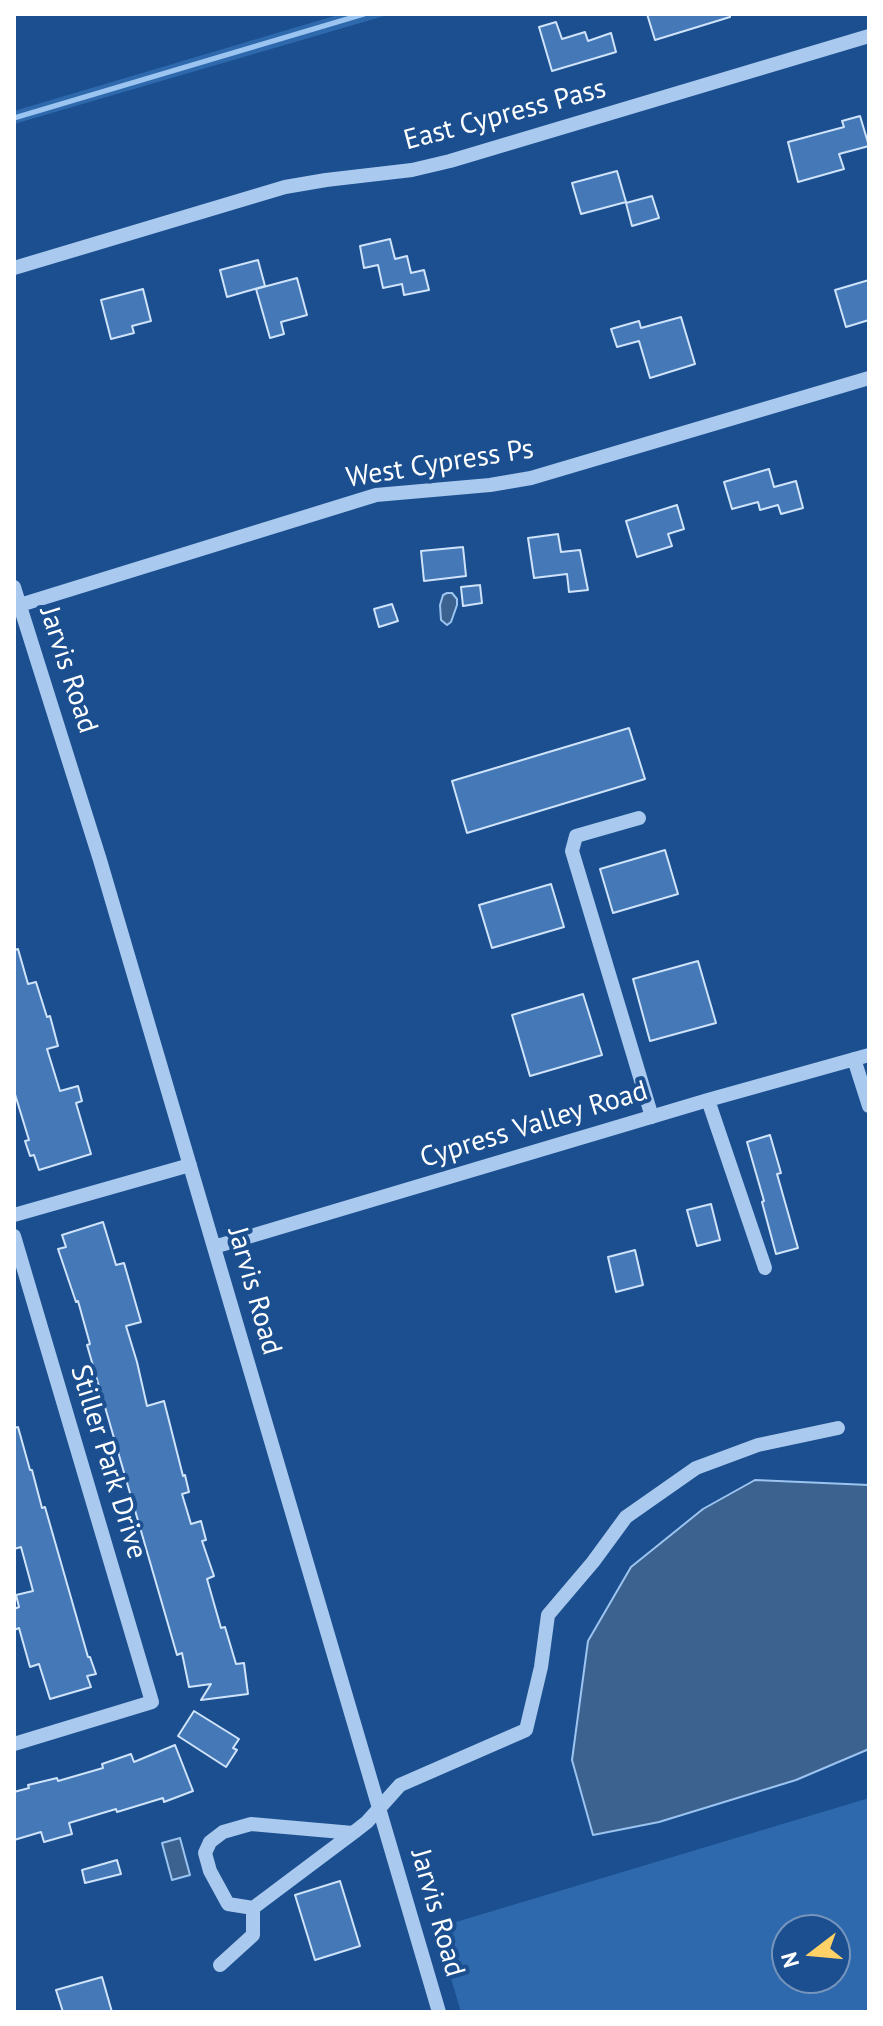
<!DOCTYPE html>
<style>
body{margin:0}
#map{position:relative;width:883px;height:2026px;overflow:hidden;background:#1b4f8f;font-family:"PT Sans",sans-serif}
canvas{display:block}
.frame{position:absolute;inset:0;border:16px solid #fff;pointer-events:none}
.north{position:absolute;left:771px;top:1914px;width:80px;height:80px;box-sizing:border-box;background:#1b4f8f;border:2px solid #7695bc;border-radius:50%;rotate:254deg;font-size:22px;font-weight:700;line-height:32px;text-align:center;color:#fff}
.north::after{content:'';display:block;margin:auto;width:28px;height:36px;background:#ffd166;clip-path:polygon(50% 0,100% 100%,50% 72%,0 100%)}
</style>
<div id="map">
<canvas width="883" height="2026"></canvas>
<div class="frame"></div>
<div class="north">N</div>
</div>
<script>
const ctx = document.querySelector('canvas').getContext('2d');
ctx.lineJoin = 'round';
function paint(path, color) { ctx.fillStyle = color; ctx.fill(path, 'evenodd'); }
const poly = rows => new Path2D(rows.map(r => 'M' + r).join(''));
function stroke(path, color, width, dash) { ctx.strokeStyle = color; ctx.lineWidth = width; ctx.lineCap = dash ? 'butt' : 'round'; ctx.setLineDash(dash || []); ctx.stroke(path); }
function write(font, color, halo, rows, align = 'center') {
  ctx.font = font + ' "PT Sans",sans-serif'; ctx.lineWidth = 8; ctx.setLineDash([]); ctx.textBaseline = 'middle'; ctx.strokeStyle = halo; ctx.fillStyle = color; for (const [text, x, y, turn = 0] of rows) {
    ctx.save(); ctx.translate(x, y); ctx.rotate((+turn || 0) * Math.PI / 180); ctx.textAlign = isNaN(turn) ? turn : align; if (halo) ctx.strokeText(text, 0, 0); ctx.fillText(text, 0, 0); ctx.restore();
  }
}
paint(poly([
 [341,14,391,14,14,124,14,111],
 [869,1798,869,2012,461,2012,436,1928],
 [787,1930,835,1930,835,1978,787,1978]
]), '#2e69ad');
const water = poly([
 [447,593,452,593,457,599,457,605,451,622,447,625,441,620,440,605,443,595,447,593],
 [755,1480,869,1485,869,1749,796,1780,659,1822,593,1835,572,1760,588,1641,631,1567,703,1509,755,1480],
 [180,1838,190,1875,172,1880,162,1843,180,1838]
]);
paint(water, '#3c6290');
stroke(water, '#9cc4f0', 2);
stroke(poly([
 [14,118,364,14]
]), '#9cc4f0', 5);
const building = poly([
 [647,14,730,14,730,17,655,40,647,14],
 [556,22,562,39,585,32,588,41,611,33,616,52,552,71,539,27,556,22],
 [860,116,869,146,839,154,844,169,798,182,788,142,844,127,842,121,860,116],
 [617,171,626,202,581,214,572,183,617,171],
 [652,196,659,218,632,226,626,203,652,196],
 [390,239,395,259,407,256,411,273,424,270,429,290,404,295,402,284,383,288,378,265,364,268,360,246,390,239],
 [258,260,265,286,227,297,220,270,258,260],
 [297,278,307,315,281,322,284,334,270,338,256,289,297,278],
 [869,280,869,320,846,327,835,290,869,280],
 [143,289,151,321,132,326,134,333,111,339,101,300,143,289],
 [681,317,695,364,650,378,639,341,617,347,611,329,639,321,641,328,681,317],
 [769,469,774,487,796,481,803,508,781,514,778,505,760,510,758,502,732,509,724,482,769,469],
 [677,505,684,529,668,534,672,546,637,557,626,521,677,505],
 [558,534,561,552,580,550,588,590,569,592,567,574,534,578,528,538,558,534],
 [463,547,466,576,424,581,421,551,463,547],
 [480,585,482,603,463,606,461,587,480,585],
 [392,604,398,621,379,627,374,609,392,604],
 [629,728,645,779,467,833,452,781,629,728],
 [665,850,678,894,613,913,600,869,665,850],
 [551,884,564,927,492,948,479,905,551,884],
 [18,949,28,984,36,982,47,1017,50,1016,58,1046,47,1049,60,1091,78,1086,82,1101,76,1103,91,1154,39,1170,34,1155,30,1156,25,1141,29,1140,14,1091,14,950,18,949],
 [698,961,716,1023,650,1041,633,979,698,961],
 [583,994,602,1055,530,1076,512,1015,583,994],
 [770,1135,781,1173,777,1174,798,1248,776,1254,762,1202,764,1201,747,1142,770,1135],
 [711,1204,720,1240,697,1246,687,1210,711,1204],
 [103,1222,116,1265,124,1263,141,1322,126,1326,137,1362,147,1406,164,1401,183,1476,185,1475,189,1492,182,1494,191,1524,201,1521,206,1540,202,1541,214,1576,207,1579,221,1628,225,1627,236,1664,244,1663,248,1694,201,1700,211,1684,189,1687,182,1653,177,1655,87,1345,90,1344,78,1301,76,1302,58,1249,66,1247,62,1235,103,1222],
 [635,1250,643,1285,616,1292,608,1257,635,1250],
 [18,1427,30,1470,32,1470,42,1508,45,1507,88,1657,90,1657,96,1674,87,1676,91,1687,50,1699,39,1664,30,1667,19,1628,14,1630,14,1609,19,1607,16,1595,33,1591,21,1547,14,1549,14,1428,18,1427],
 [194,1711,239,1739,233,1748,237,1750,226,1767,178,1736,194,1711],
 [175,1745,193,1791,164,1802,163,1798,117,1812,116,1809,69,1823,72,1834,44,1842,41,1832,14,1840,14,1792,29,1788,28,1785,57,1778,58,1781,103,1768,102,1764,131,1754,134,1762,175,1745],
 [117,1860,121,1874,85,1883,82,1870,117,1860],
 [340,1881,360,1946,315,1960,295,1895,340,1881],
 [102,1977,112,2012,63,2012,56,1990,102,1977]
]);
paint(building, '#4478b7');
stroke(building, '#cfe3fa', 2);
stroke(poly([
 [14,268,285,187,326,180,412,170,450,161,869,36],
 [14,587,100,860,439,2012],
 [20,605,376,495,490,485,531,478,869,378],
 [639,818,576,836,572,851,652,1117],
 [854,1059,869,1106],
 [708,1100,765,1268],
 [14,1215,190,1165],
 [14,1236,152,1702,14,1744],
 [214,1247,708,1100,869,1055],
 [353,1833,251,1824,223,1832,210,1842,205,1853,210,1871,228,1904,253,1908,353,1833,367,1822,400,1785,526,1730,541,1667,548,1615,593,1562,626,1517,696,1468,758,1445,838,1428],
 [220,1965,253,1935,253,1908]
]), '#a9c9ee', 14);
write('28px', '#fff', '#1b4f8f', [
 ["East Cypress Pass",505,115,-15],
 ["West Cypress Ps",440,464,-9],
 ["Jarvis Road",68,670,72],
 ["Cypress Valley Road",534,1125,-17],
 ["Jarvis Road",254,1291,74],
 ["Stiller Park Drive",108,1462,73],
 ["Jarvis Road",437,1913,74]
]);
</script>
